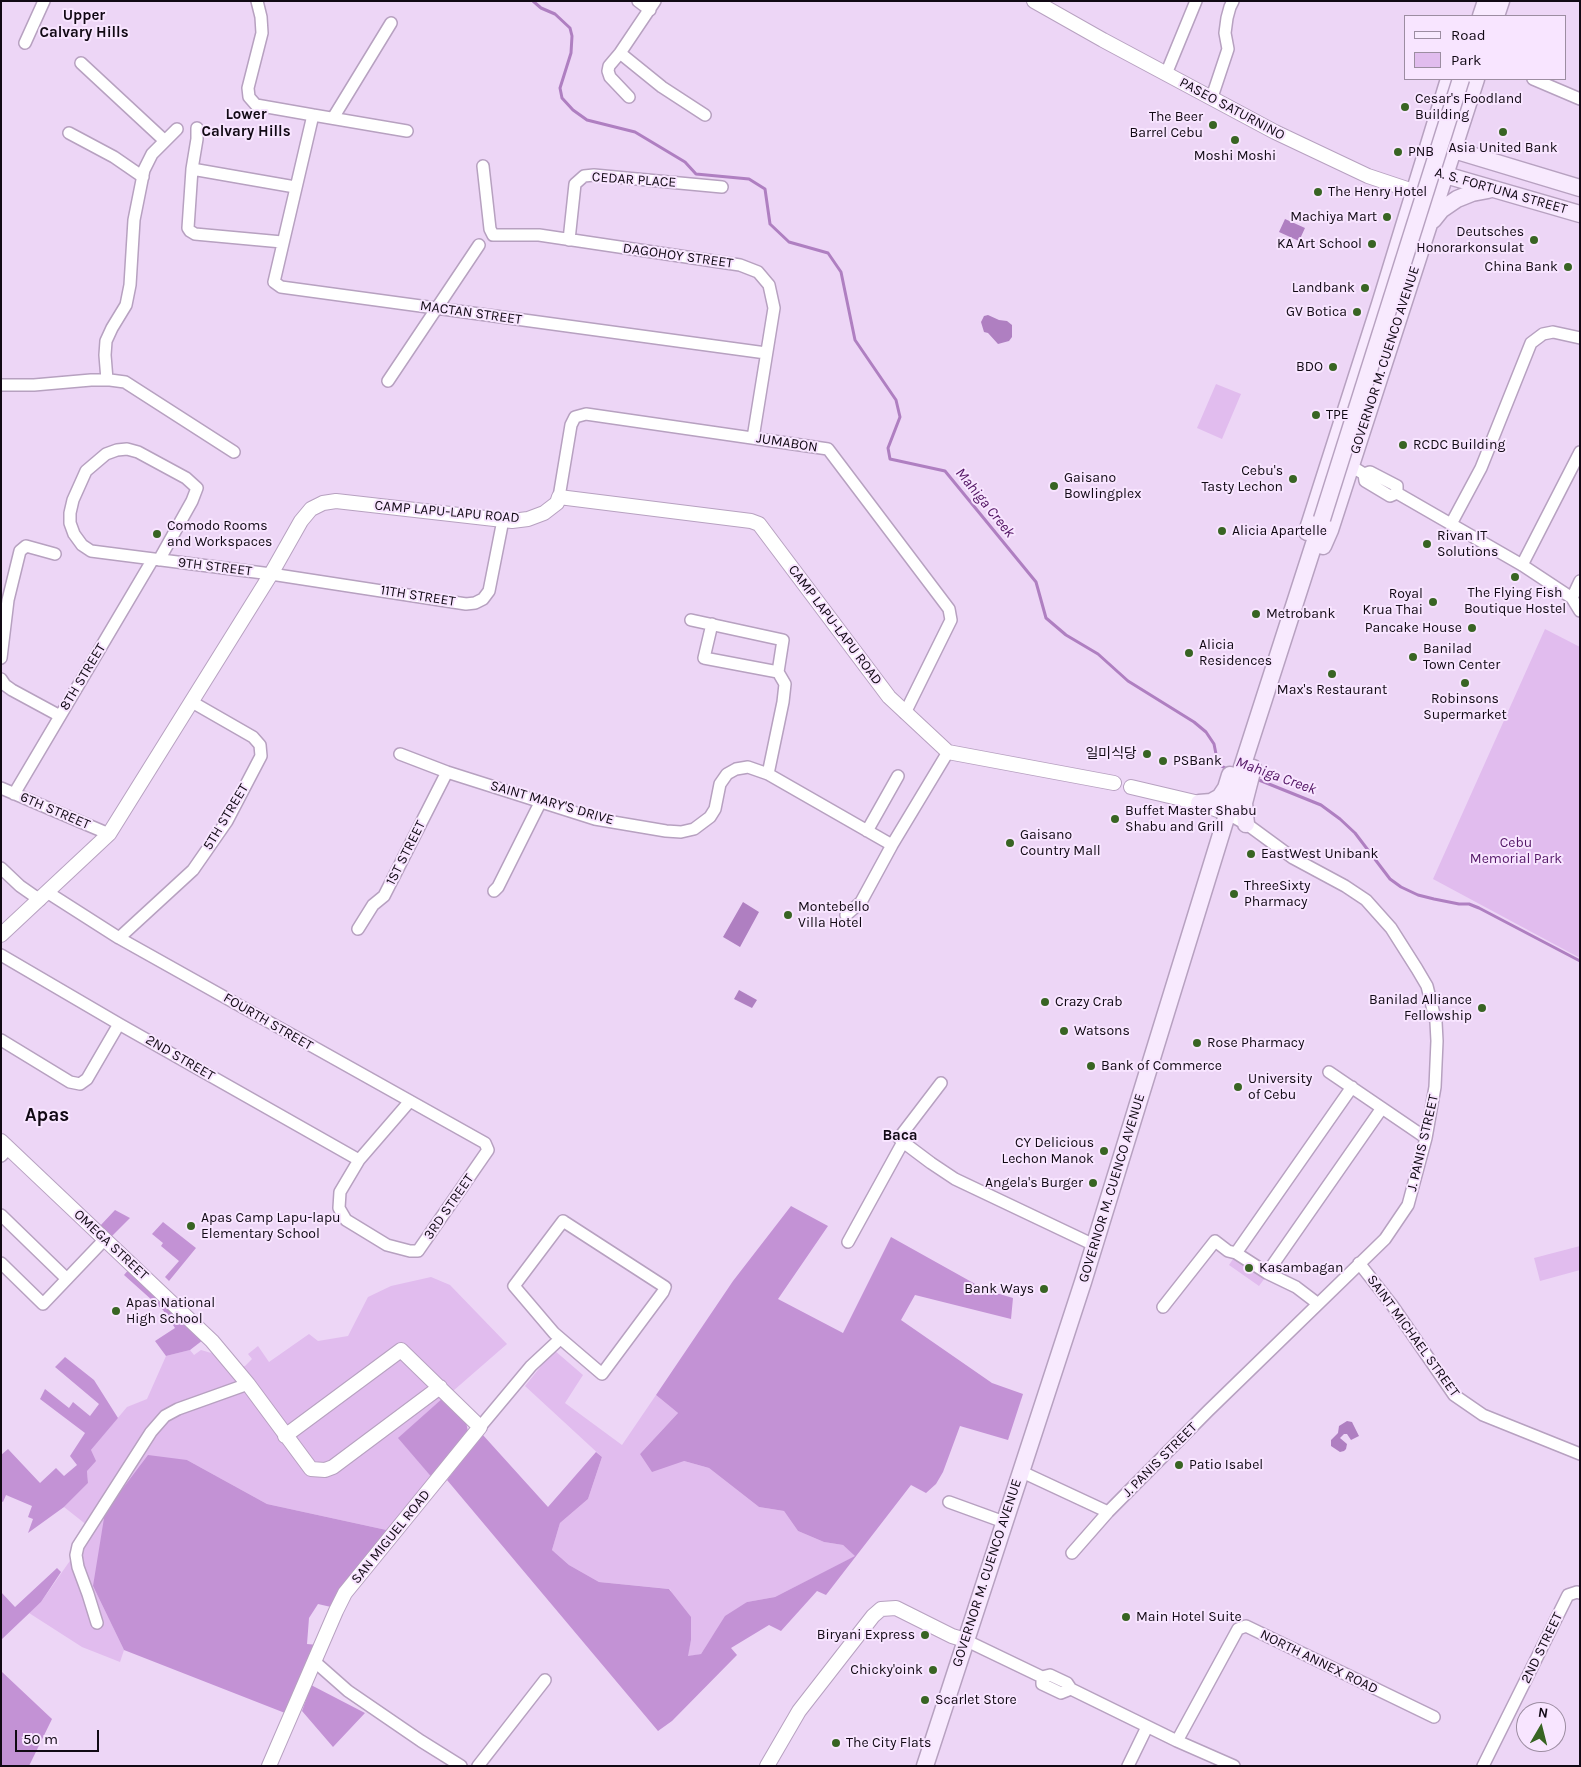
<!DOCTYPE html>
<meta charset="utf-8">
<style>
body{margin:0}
#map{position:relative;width:1581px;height:1767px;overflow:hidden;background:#edd6f6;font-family:Karla,sans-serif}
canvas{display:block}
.frame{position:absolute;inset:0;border:2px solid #110914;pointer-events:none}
.legend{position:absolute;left:1404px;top:15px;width:162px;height:65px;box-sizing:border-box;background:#f8e5ff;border:1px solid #9c8da1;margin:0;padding:6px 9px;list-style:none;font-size:15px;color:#110914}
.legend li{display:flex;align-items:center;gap:10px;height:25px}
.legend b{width:25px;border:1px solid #9c8da1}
.north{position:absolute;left:1516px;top:1702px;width:50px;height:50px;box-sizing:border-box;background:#f8e5ff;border:1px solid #9c8da1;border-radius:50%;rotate:8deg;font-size:14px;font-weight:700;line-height:20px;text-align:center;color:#110914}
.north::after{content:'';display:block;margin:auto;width:18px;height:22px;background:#386423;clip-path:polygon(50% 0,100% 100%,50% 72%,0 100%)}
.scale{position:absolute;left:15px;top:1730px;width:84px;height:22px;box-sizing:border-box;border:2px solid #110914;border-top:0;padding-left:6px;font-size:15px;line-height:18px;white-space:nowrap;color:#110914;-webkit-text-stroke:4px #f8e5ff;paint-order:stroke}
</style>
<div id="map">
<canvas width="1581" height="1767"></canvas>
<div class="frame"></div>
<ul class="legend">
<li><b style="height:6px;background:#f8eafe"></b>Road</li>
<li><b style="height:14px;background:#e1bcee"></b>Park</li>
</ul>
<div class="north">N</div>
<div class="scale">50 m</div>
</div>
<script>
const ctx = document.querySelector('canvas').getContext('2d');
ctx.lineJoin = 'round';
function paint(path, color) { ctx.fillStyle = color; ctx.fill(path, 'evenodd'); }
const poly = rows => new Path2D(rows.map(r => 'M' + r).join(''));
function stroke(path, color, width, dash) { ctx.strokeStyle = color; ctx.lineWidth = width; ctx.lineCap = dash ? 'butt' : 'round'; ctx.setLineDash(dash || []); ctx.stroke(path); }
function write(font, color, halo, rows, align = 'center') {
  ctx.font = font + ' Karla,"Noto Sans KR",sans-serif'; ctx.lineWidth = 4; ctx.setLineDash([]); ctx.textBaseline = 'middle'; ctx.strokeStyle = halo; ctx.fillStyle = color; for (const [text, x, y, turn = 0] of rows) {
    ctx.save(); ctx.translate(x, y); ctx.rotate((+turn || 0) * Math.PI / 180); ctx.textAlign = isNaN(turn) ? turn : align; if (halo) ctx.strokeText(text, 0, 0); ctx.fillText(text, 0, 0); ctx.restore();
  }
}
paint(poly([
 [1216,384,1241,394,1222,439,1197,428],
 [1545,629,1580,647,1580,958,1433,879],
 [1580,1246,1580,1270,1540,1281,1534,1258],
 [1239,1250,1270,1271,1259,1286,1229,1265],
 [431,1277,450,1285,507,1344,399,1438,434,1480,391,1531,267,1504,187,1460,93,1586,124,1650,120,1662,82,1647,29,1613,41,1602,74,1555,88,1526,64,1507,88,1483,87,1471,91,1450,127,1407,147,1399,166,1356,190,1350,194,1355,201,1350,218,1355,230,1369,245,1366,252,1359,248,1354,258,1346,269,1362,309,1334,318,1341,348,1336,368,1297,391,1286],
 [554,1350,583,1375,565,1403,622,1445,656,1395,678,1413,640,1454,684,1461,709,1468,759,1507,784,1511,798,1531,824,1542,843,1545,856,1556,775,1597,747,1602,712,1637,701,1654,687,1657,691,1640,670,1589,599,1582,569,1565,552,1550,560,1523,588,1499,602,1457,525,1386]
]), '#e1bcee');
paint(poly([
 [791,1206,828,1226,778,1299,843,1333,891,1237,986,1290,1013,1298,1011,1319,915,1295,901,1320,992,1383,1023,1394,1008,1440,960,1426,943,1472,936,1484,926,1493,911,1485,826,1595,817,1591,781,1631,769,1625,731,1648,737,1655,672,1721,658,1731,447,1480,482,1434,548,1507,596,1452,602,1457,588,1499,560,1523,552,1550,569,1565,599,1582,669,1589,691,1617,691,1640,688,1656,701,1654,725,1616,747,1602,775,1597,855,1556,843,1545,824,1542,798,1531,784,1511,759,1507,709,1468,684,1461,652,1472,640,1454,678,1413,656,1395,733,1281],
 [115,1210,130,1218,111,1237,99,1227],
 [163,1222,196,1248,169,1281,165,1277,179,1261,161,1246,163,1243,152,1234],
 [130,1268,203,1340,190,1350,166,1356,155,1341,175,1328,163,1310,124,1275],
 [65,1357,94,1380,118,1418,91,1450,96,1461,87,1471,88,1483,64,1507,28,1533,33,1519,28,1517,32,1506,6,1495,3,1502,1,1501,1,1455,8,1449,40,1483,56,1468,64,1476,77,1465,70,1456,85,1433,40,1399,45,1389,69,1408,73,1402,90,1416,99,1404,55,1367],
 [443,1398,466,1422,469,1436,434,1480,398,1438],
 [148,1455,187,1460,267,1504,391,1531,331,1607,318,1604,309,1618,307,1644,318,1645,285,1713,124,1650,93,1586,105,1512],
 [57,1568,61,1572,41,1602,1,1640,1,1592,15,1607],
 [1,1671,52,1719,29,1766,1,1766],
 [311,1685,365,1713,333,1747,302,1711]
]), '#c392d5');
paint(poly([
 [1285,219,1305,228,1299,241,1279,232],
 [988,315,999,320,1007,321,1012,325,1012,337,1009,341,998,344,988,333,984,332,981,322,984,316],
 [743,902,759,912,740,947,723,937],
 [739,990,757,1000,752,1008,734,999],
 [1347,1421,1352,1422,1359,1436,1351,1440,1347,1434,1344,1434,1340,1438,1347,1444,1346,1449,1344,1451,1340,1452,1331,1446,1331,1440,1338,1433,1339,1426]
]), '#af7fc1');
stroke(poly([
 [533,1,541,8,555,14,570,28,572,36,571,53,560,88,562,98,573,110,587,120,635,132,685,162,696,174,749,179,765,189,770,224,789,242,828,253,841,272,855,340,896,400,900,417,888,448,890,459,945,471,1036,582,1046,618,1066,635,1098,654,1128,681,1194,722,1206,732,1214,744,1218,764,1227,769],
 [1254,778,1321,805,1340,819,1355,833,1390,879,1401,887,1418,895,1434,899,1459,904,1469,904,1479,908,1580,961]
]), '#af7fc1', 3);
const minor = poly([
 [257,1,261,17,262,33,248,88,249,97,256,105,313,115,274,282,281,287,766,353],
 [638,1,650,10],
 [25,43,44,1],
 [620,53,662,87,705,115],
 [81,63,165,141],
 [1166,74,1196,1],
 [1533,79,1580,99],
 [629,97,610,77,608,71,609,66,620,53,655,1],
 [1212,97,1228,49,1225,33,1227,18,1230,7,1233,1],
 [313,115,407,131],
 [333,118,391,23],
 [197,128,197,139,192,169,188,228,190,231,195,234,282,242],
 [69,133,114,157,143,177],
 [483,166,490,229,493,235,539,235,740,265,758,272,769,285,774,308,753,438],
 [192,169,295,187],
 [569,240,575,184,584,176,594,175,722,187],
 [107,380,105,355,106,341,112,328,126,305,130,285,134,220,144,170,152,154,177,129],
 [388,381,479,245],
 [1,385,34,385,91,380,110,380,125,382,234,452],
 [1351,466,1364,474,1370,472,1397,486,1397,493,1522,565,1572,598,1580,611],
 [1364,474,1365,481,1390,496,1397,493],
 [559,497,571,425,575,417,586,414,828,449,949,609,951,620,905,713],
 [1451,524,1481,468,1531,343,1543,334,1553,332,1580,338],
 [159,560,192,501,197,488,186,478,138,452,127,449,117,450,106,454,86,471,73,500,70,513,70,523,74,534,82,545,91,551,271,574,466,604,475,603,483,599,489,591,503,520],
 [1522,565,1580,452],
 [1572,598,1580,581],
 [691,620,783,640,778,672],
 [712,624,704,658,778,672,785,684,783,702,768,774],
 [1,658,8,600,20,551,26,546,55,554],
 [1,679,5,685,12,690,60,716],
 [400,754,447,772,595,819,666,831,681,832,694,829,710,817,715,809,720,784,727,774,736,769,748,767,768,774,892,845],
 [1,788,109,834],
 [14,794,153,559],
 [867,831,898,776],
 [1,868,20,886,40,900],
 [494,891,498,887,541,801],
 [47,892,119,938,485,1143,488,1150,418,1251,410,1251,387,1245,346,1220,339,1208,340,1192,359,1160,410,1101],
 [846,915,861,902,892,845,948,752],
 [358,929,373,905,384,896,447,772],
 [119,938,193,870,227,821,261,756,260,745,253,737,192,702],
 [1,955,119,1024,359,1160],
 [1,1040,70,1082,80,1084,87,1079,119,1024],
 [1329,1072,1426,1138],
 [941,1083,899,1138,903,1142,931,1163,955,1179,1094,1245],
 [1,1156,9,1148],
 [1,1215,67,1279],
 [563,1221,665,1287,663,1292,602,1374,554,1333,514,1286,563,1221],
 [848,1242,903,1142],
 [1236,1253,1352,1087],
 [1,1263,43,1304,105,1239],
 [1359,1263,1392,1305,1454,1395,1483,1415,1580,1454],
 [1267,1273,1382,1108],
 [1163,1307,1215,1241,1228,1251,1236,1253,1267,1273,1296,1287,1317,1303],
 [480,1427,531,1366,560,1339],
 [1020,1471,1108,1512],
 [949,1502,1004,1522],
 [1072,1553,1108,1512,1208,1411,1385,1239,1408,1205,1426,1138,1435,1087,1437,1041,1436,1022,1427,986,1417,969,1391,928,1366,900,1345,886,1293,858,1248,825,1228,814],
 [97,1623,88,1594,78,1567,76,1555,78,1546,151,1432,165,1416,178,1409,248,1384],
 [965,1640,1042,1677,1050,1675,1067,1683,1071,1689,1177,1741,1234,1766],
 [314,1661,348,1691,421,1741,461,1766],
 [1042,1677,1042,1684,1061,1693,1071,1689],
 [1177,1741,1238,1629,1246,1626,1434,1717],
 [478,1766,545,1680],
 [1128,1766,1147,1727],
 [1483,1766,1568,1595,1577,1592,1580,1593]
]);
const tertiary = poly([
 [1034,1,1103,40,1275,132,1368,176,1425,195],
 [1131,787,1199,803,1228,814],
 [1,935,109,834,271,574,301,521,311,509,323,503,336,501,512,521,528,519,544,513,557,503,559,497,751,521,759,524,889,697,948,752,1114,783],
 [1,1141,212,1341,248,1384,311,1469,325,1470,333,1467,440,1387],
 [269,1766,336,1611,345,1593,480,1427,401,1350,285,1436],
 [767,1766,799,1711,873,1616,881,1609,896,1608,952,1636,965,1640]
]);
const secondary = poly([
 [1481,16,1486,1],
 [1496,16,1501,1],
 [1444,147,1580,188],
 [1435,172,1580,214],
 [1433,220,1441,210,1457,199,1472,193,1488,190],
 [1307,532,1380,304,1449,79],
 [1323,546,1330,530,1476,79],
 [1199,803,1211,802,1220,797,1226,788,1230,775],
 [1246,824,1244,803,1253,768],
 [925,1766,1083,1282,1235,789,1322,519]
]);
stroke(minor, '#b7a1c0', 14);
stroke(tertiary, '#b7a1c0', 16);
stroke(secondary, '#b7a1c0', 19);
stroke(minor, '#fff', 11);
stroke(tertiary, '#fff', 14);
stroke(secondary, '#f8eafe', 16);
const secondaryBridge = poly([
 [1322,519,1461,79]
]);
stroke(secondaryBridge, '#b7a1c0', 19, []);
stroke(secondaryBridge, '#f8eafe', 16);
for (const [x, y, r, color] of [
 [1405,107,5,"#386423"],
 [1213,125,5,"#386423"],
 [1503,132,5,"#386423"],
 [1235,140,5,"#386423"],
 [1398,152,5,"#386423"],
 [1318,192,5,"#386423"],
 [1387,217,5,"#386423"],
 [1534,240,5,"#386423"],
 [1372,244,5,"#386423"],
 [1568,267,5,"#386423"],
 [1365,288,5,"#386423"],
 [1357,312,5,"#386423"],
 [1333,367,5,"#386423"],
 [1316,415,5,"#386423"],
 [1403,445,5,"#386423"],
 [1293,479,5,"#386423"],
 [1054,486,5,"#386423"],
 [1222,531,5,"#386423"],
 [157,534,5,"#386423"],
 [1427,544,5,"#386423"],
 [1515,577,5,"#386423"],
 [1433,602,5,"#386423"],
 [1256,614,5,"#386423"],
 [1472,628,5,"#386423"],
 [1189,653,5,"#386423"],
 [1413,657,5,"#386423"],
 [1332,674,5,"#386423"],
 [1465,683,5,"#386423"],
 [1147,754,5,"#386423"],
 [1163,761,5,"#386423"],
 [1115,819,5,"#386423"],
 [1010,843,5,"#386423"],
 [1251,854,5,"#386423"],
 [1234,894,5,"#386423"],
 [788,915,5,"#386423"],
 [1045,1002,5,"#386423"],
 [1482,1008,5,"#386423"],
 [1064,1031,5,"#386423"],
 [1197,1043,5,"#386423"],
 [1091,1066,5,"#386423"],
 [1238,1087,5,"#386423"],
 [1104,1151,5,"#386423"],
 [1093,1183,5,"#386423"],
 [191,1226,5,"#386423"],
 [1249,1268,5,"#386423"],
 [1044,1289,5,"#386423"],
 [116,1311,5,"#386423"],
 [1179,1465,5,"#386423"],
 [1126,1617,5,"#386423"],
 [925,1635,5,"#386423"],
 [933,1670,5,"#386423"],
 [925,1700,5,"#386423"],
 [836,1743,5,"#386423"]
]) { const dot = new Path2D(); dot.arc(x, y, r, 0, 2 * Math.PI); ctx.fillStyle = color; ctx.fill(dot); stroke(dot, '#f8e5ff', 2); }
write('14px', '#110914', '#f8e5ff', [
 ["Cesar's Foodland",1415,99],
 ["Building",1415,115],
 ["The Beer",1203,117,"right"],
 ["Barrel Cebu",1203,133,"right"],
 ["Asia United Bank",1503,148,"center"],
 ["PNB",1408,152],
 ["Moshi Moshi",1235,156,"center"],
 ["The Henry Hotel",1328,192],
 ["Machiya Mart",1377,217,"right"],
 ["Deutsches",1524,232,"right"],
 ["Honorarkonsulat",1524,248,"right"],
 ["KA Art School",1362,244,"right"],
 ["China Bank",1558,267,"right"],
 ["Landbank",1355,288,"right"],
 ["GV Botica",1347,312,"right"],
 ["BDO",1323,367,"right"],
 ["TPE",1326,415],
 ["RCDC Building",1413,445],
 ["Cebu's",1283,471,"right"],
 ["Tasty Lechon",1283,487,"right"],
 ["Gaisano",1064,478],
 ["Bowlingplex",1064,494],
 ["Comodo Rooms",167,526],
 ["and Workspaces",167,542],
 ["Alicia Apartelle",1232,531],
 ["Rivan IT",1437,536],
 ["Solutions",1437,552],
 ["The Flying Fish",1515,593,"center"],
 ["Boutique Hostel",1515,609,"center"],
 ["Royal",1423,594,"right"],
 ["Krua Thai",1423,610,"right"],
 ["Metrobank",1266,614],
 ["Pancake House",1462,628,"right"],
 ["Alicia",1199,645],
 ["Residences",1199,661],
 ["Banilad",1423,649],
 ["Town Center",1423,665],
 ["Max's Restaurant",1332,690,"center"],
 ["Robinsons",1465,699,"center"],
 ["Supermarket",1465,715,"center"],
 ["일미식당",1137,754,"right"],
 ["PSBank",1173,761],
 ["Buffet Master Shabu",1125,811],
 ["Shabu and Grill",1125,827],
 ["Gaisano",1020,835],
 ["Country Mall",1020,851],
 ["EastWest Unibank",1261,854],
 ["ThreeSixty",1244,886],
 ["Pharmacy",1244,902],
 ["Montebello",798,907],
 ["Villa Hotel",798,923],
 ["Banilad Alliance",1472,1000,"right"],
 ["Fellowship",1472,1016,"right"],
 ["Crazy Crab",1055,1002],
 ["Watsons",1074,1031],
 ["Rose Pharmacy",1207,1043],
 ["Bank of Commerce",1101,1066],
 ["University",1248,1079],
 ["of Cebu",1248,1095],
 ["CY Delicious",1094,1143,"right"],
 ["Lechon Manok",1094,1159,"right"],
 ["Angela's Burger",1083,1183,"right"],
 ["Apas Camp Lapu-lapu",201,1218],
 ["Elementary School",201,1234],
 ["Kasambagan",1259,1268],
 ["Bank Ways",1034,1289,"right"],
 ["Apas National",126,1303],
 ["High School",126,1319],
 ["Patio Isabel",1189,1465],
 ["Main Hotel Suite",1136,1617],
 ["Biryani Express",915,1635,"right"],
 ["Chicky'oink",923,1670,"right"],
 ["Scarlet Store",935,1700],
 ["The City Flats",846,1743]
], 'left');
write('14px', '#110914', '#f8e5ff', [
 ["PASEO SATURNINO",1232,109,28],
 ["CEDAR PLACE",634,180,4],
 ["A. S. FORTUNA STREET",1501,191,16],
 ["DAGOHOY STREET",678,256,8],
 ["MACTAN STREET",471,313,8],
 ["GOVERNOR M. CUENCO AVENUE",1385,360,-72],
 ["JUMABON",787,443,9],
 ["CAMP LAPU-LAPU ROAD",447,512,5],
 ["9TH STREET",215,567,7],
 ["11TH STREET",418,596,9],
 ["CAMP LAPU-LAPU ROAD",835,625,53],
 ["8TH STREET",83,677,-59],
 ["SAINT MARY'S DRIVE",552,803,16],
 ["6TH STREET",55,811,23],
 ["5TH STREET",226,817,-59],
 ["1ST STREET",406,853,-63],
 ["FOURTH STREET",268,1022,30],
 ["2ND STREET",180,1058,30],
 ["J. PANIS STREET",1423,1143,-77],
 ["GOVERNOR M. CUENCO AVENUE",1112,1188,-73],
 ["3RD STREET",449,1207,-55],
 ["OMEGA STREET",111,1245,43],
 ["SAINT MICHAEL STREET",1413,1336,54],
 ["J. PANIS STREET",1160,1460,-45],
 ["SAN MIGUEL ROAD",391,1537,-51],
 ["GOVERNOR M. CUENCO AVENUE",987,1573,-72],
 ["2ND STREET",1542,1648,-64],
 ["NORTH ANNEX ROAD",1319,1662,26]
]);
write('14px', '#541767', '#f8e5ff', [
 ["Cebu",1516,843],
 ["Memorial Park",1516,859]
]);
write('bold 15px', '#110914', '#f8e5ff', [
 ["Upper",84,16],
 ["Calvary Hills",84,33],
 ["Lower",246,115],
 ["Calvary Hills",246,132],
 ["Baca",900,1136]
]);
write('italic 15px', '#501262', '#f8e5ff', [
 ["Mahiga Creek",985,503,51],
 ["Mahiga Creek",1276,776,20]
]);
write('bold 19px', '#110914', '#f8e5ff', [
 ["Apas",47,1116]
]);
</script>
